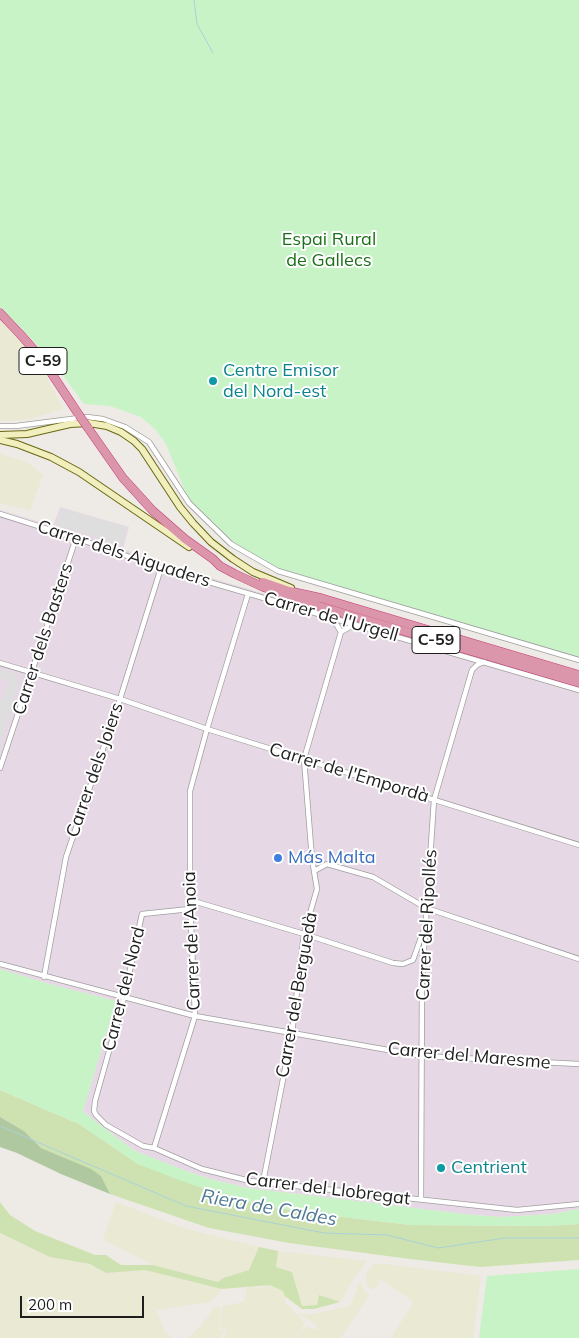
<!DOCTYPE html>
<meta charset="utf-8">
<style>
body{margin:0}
#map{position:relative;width:579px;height:1338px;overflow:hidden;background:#eeeae5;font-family:Mulish,sans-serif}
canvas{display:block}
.scale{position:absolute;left:20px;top:1296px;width:124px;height:22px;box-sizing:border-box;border:2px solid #1e1e1e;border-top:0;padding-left:6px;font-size:15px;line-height:18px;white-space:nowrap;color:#1e1e1e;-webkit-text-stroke:4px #fff;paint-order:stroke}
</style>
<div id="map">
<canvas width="579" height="1338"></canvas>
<div class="scale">200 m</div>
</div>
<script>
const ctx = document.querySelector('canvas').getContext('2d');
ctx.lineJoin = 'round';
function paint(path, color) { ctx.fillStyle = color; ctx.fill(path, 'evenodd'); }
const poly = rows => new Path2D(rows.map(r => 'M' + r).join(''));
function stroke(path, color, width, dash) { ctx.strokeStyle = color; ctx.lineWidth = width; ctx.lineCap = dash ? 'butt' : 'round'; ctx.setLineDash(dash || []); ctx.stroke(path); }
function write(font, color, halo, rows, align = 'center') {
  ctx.font = font + ' Mulish,sans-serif'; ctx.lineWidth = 4; ctx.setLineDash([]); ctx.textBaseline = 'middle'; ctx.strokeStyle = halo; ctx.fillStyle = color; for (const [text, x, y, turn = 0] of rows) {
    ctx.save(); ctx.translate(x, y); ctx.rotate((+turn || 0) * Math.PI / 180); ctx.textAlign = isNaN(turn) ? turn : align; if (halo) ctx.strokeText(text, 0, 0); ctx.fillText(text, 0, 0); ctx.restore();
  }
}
paint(poly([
 [60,507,129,527,123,549,202,575,579,690,579,1209,554,1214,500,1217,464,1214,248,1188,214,1180,189,1172,135,1151,100,1125,83,1111,116,1001,53,985,0,969,0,510,53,526]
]), '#e6d8e5');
paint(poly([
 [0,319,22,342,41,366,63,409,29,419,5,421,0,420],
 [0,454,27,462,43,475,30,510,0,503],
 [116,1202,175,1225,206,1234,259,1247,249,1270,223,1278,218,1282,153,1265,103,1240],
 [0,1233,50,1257,90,1264,106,1273,145,1270,222,1289,211,1302,156,1310,165,1332,172,1338,0,1338],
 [278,1251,367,1261,353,1279,344,1297,340,1302,319,1295,317,1305,302,1306,292,1272,276,1267],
 [375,1263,481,1276,473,1338,391,1338,414,1302,381,1280,373,1290,367,1285,366,1276,369,1270],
 [269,1279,289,1291,285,1302,305,1323,294,1338,223,1338,228,1329,219,1328,223,1306,244,1302,248,1286,262,1288],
 [360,1281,363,1289,369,1295,341,1338,295,1338,300,1331,307,1327,317,1330,317,1325,299,1314,314,1314,350,1306],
 [215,1307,221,1307,218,1329,225,1330,220,1338,188,1338,200,1327]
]), '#eae9d3');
paint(poly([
 [0,1090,79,1124,138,1164,237,1200,301,1212,411,1225,544,1226,579,1224,579,1260,480,1267,410,1259,289,1243,209,1228,110,1194,101,1176,65,1158,41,1148,24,1131,0,1117],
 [0,1202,10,1215,35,1231,95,1255,106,1255,121,1265,153,1265,218,1282,223,1278,249,1270,259,1247,278,1251,276,1267,292,1272,302,1306,317,1305,319,1295,340,1302,314,1309,302,1309,285,1296,283,1291,270,1285,222,1289,145,1270,106,1273,90,1264,50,1257,0,1233]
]), '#cee2b1');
paint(poly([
 [0,1117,24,1131,41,1148,91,1169,101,1176,110,1194,61,1174,17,1153,0,1147]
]), '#afc89f');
paint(poly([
 [0,0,579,0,579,658,341,589,277,568,251,554,230,539,208,520,188,498,166,444,156,430,141,417,110,406,84,404,59,370,27,334,0,307],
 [0,969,53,985,116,1001,83,1111,100,1125,135,1151,189,1172,214,1180,248,1188,464,1214,500,1217,554,1214,579,1209,579,1224,544,1226,411,1225,301,1212,237,1200,176,1179,138,1164,79,1124,0,1090],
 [579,1269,579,1338,479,1338,487,1276]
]), '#c8f3c7');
paint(poly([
 [62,509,127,527,122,546,56,525],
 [0,669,14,673,18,678,19,682,0,748,0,698,3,699,9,682,0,678]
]), '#dedede');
stroke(poly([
 [194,0,197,24,213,53],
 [0,1126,186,1206,324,1233,387,1235,438,1248,505,1238,579,1238]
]), '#abd1d6', 1);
const street = poly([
 [0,426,16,426,87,417,103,419,125,427,149,442,189,503,231,544,278,571,579,660],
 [0,514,76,538,161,568,579,690],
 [332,617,341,632],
 [0,663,120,699,207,729,579,845],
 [0,768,76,538],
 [314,871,327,864,373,877,426,908,579,959],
 [190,900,304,934,393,963,403,964,413,960,423,932],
 [190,909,142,914,124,998,95,1101,94,1111,96,1115,106,1125,143,1146,154,1148,202,1169,250,1181,517,1210,579,1204],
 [0,964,195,1016,292,1033,422,1056,579,1064],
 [44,977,66,857,120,699,161,568],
 [154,1148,195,1016,190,900,190,791,207,729,248,594],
 [263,1182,292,1033,304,934,317,889,312,859,304,759,341,632,355,624],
 [421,1199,422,979,434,800,472,670,477,665,484,662]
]);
const secondary = poly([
 [0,435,27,434,70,424,89,423,107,426,121,432,134,441,142,449,180,507,193,523,211,542,233,559,253,572,291,588],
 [0,440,17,444,51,457,79,472,189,547]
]);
const highway = poly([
 [0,313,20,334,42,359,79,415],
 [88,428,123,478,153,511,185,539,213,559,220,566,235,574,263,587,309,603,579,683],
 [263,582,289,591,321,598,579,675]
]);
stroke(street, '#9f9f9f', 6);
stroke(secondary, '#686812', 8);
stroke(highway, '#c53978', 9);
stroke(street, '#fff', 4.5);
stroke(secondary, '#f2efbf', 6);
stroke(highway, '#dc96ab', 8);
const highwayBridge = poly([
 [79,415,88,428]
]);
stroke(highwayBridge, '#c53978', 9, []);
stroke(highwayBridge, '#dc96ab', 8);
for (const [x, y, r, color] of [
 [213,381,5,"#0f9aa8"],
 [278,858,5,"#3f7fe0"],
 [441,1168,5,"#0f9aa8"]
]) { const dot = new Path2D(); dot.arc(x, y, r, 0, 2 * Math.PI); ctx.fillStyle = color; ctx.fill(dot); stroke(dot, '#fff', 2); }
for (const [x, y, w] of [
 [43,361,48],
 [436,640,48]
]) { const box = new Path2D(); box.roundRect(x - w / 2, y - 13.5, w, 27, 4); ctx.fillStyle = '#fff'; ctx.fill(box); stroke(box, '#1e1e1e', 1); }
write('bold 16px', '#1e1e1e', null, [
 ["C-59",43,361],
 ["C-59",436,640]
]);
write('18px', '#1b6f19', '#fff', [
 ["Espai Rural",329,240],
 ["de Gallecs",329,261]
]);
write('18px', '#0d838f', '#fff', [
 ["Centre Emisor",223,371],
 ["del Nord-est",223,392],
 ["Centrient",451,1168]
], 'left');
write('18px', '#1e1e1e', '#fff', [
 ["Carrer dels Aiguaders",124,554,18],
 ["Carrer de l'Urgell",331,617,16],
 ["Carrer dels Basters",43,639,-72],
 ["Carrer dels Joiers",95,770,-71],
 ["Carrer de l'Empordà",349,773,17],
 ["Carrer del Ripollés",427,925,-87],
 ["Carrer de l'Anoia",192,941,-92],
 ["Carrer del Nord",124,989,-76],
 ["Carrer del Berguedà",297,995,-80],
 ["Carrer del Maresme",469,1056,5],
 ["Carrer del Llobregat",328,1189,7]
]);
write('18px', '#366cbe', '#fff', [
 ["Más Malta",288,858]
], 'left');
write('italic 19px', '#4f7894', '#fff', [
 ["Riera de Caldes",269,1208,10]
]);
</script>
